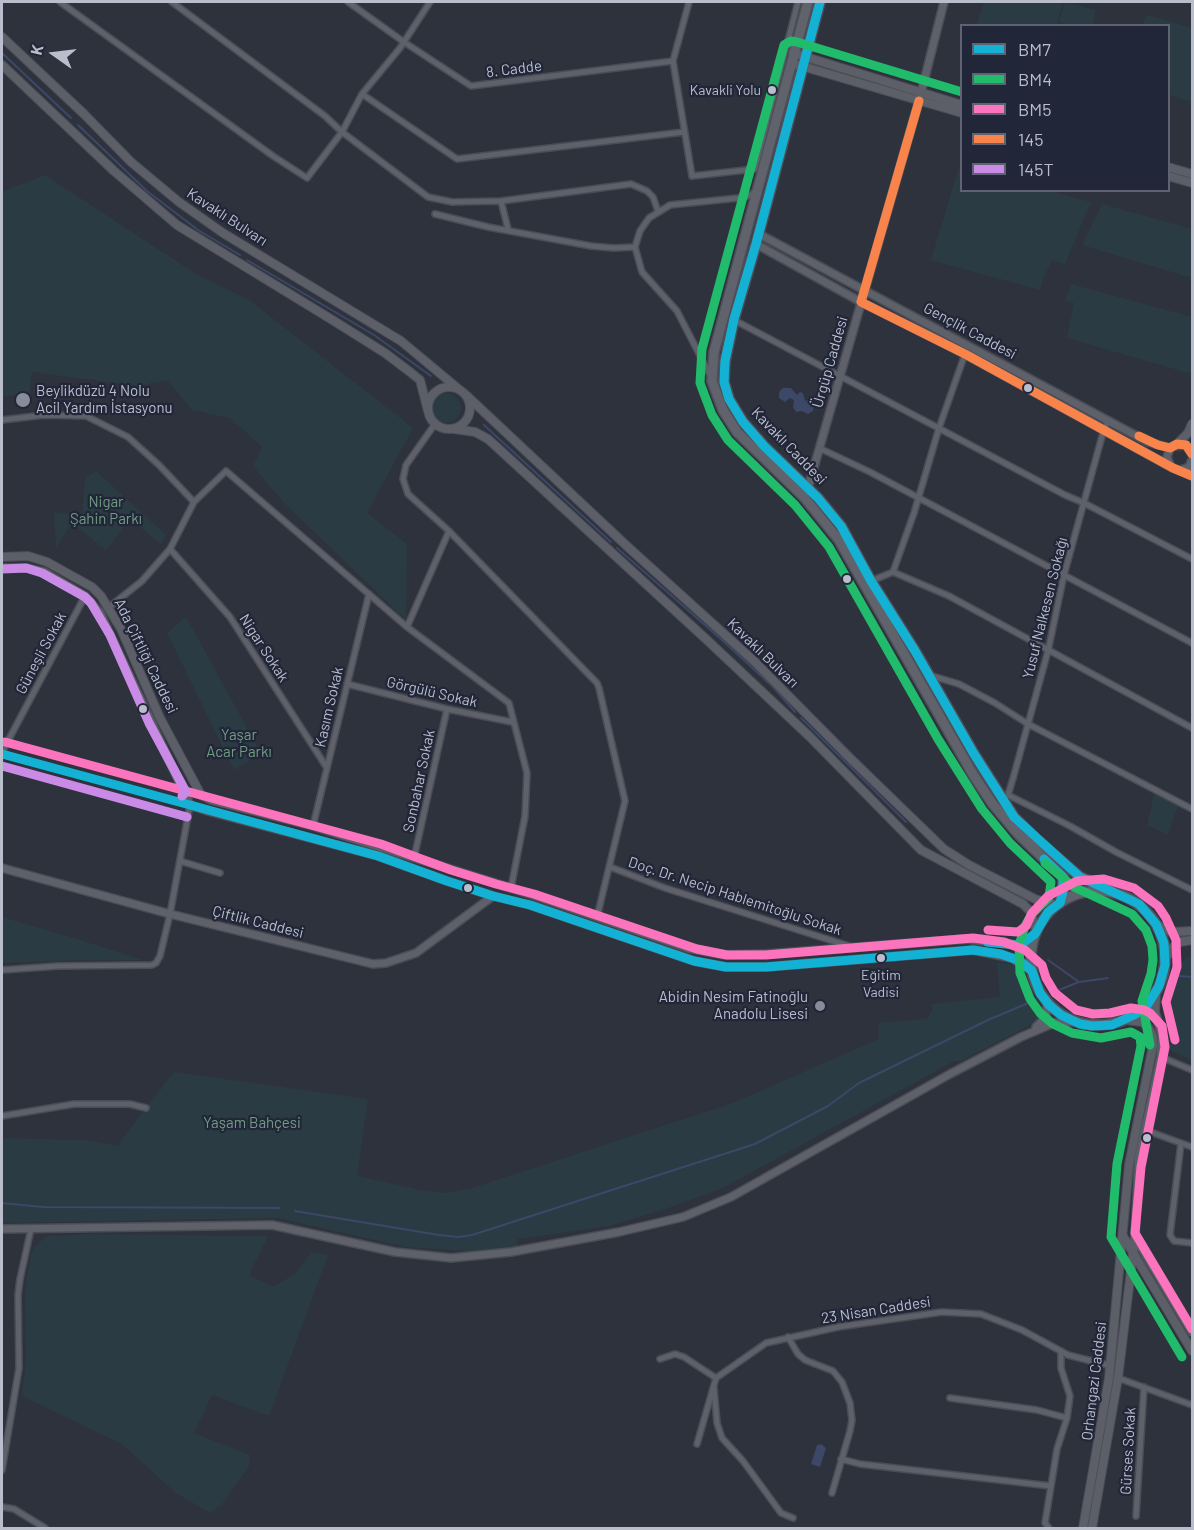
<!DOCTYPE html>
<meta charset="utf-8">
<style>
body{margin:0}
#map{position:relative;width:1194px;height:1530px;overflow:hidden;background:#2e323d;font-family:Barlow,sans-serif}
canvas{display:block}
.frame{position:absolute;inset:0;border:3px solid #b9bdcc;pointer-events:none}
.legend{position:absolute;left:960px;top:24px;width:210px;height:168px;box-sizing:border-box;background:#212638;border:2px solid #5e6273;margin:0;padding:8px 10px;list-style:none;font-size:18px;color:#b9bdcc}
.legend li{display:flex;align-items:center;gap:12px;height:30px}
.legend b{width:30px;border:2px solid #5e6273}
.north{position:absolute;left:24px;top:24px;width:60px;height:60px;-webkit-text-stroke:4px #212638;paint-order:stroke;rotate:284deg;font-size:16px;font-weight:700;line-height:24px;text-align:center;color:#b9bdcc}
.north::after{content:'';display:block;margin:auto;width:21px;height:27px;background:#b9bdcc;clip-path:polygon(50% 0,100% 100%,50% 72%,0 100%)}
</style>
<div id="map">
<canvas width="1194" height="1530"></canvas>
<div class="frame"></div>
<ul class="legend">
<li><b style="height:8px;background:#13b2d5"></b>BM7</li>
<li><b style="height:8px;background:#20bc6c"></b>BM4</li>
<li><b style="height:8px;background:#fc73be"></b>BM5</li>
<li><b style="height:8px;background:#f8844c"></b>145</li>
<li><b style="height:8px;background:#ca8be6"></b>145T</li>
</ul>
<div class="north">K</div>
</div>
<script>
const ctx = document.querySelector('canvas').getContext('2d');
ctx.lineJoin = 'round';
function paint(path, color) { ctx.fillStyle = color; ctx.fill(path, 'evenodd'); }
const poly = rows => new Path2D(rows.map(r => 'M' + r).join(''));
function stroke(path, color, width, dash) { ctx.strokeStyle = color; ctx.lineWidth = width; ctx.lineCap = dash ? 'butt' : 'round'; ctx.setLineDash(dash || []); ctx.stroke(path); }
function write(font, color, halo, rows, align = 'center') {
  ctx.font = font + ' Barlow,sans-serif'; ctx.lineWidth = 4.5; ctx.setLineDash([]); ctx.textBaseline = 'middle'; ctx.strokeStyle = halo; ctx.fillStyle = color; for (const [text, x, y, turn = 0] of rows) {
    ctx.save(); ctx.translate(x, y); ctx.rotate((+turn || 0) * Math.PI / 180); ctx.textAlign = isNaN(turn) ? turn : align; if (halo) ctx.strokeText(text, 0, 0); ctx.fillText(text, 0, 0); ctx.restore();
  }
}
paint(poly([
 [984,2,1063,2,1057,23,1065,25,977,25],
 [1065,2,1096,10,1092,25,1071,25,1059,22],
 [1147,15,1192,28,1192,102,1169,95,1168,26,1143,25],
 [960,164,962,190,1050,191,1091,202,1065,264,1052,260,1043,279,1040,290,931,260],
 [45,175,196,274,249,300,413,428,367,513,407,544,406,620,283,502,253,466,262,447,230,418,192,410,167,380,138,386,32,372,29,395,2,396,2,192],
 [1102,204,1192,229,1192,278,1082,245],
 [1071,284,1192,317,1192,374,1067,338,1074,303,1065,301],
 '431 408a15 15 0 1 1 30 0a15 15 0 1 1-30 0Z',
 [96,471,166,535,161,544,130,519,106,550,72,523,56,548,54,513,82,514,85,478],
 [186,617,261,753,234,770,167,633],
 [1154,794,1178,805,1168,835,1147,825],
 [2,917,74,938,143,960,86,960,2,963],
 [1192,955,1192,1060,1169,1050,1170,1039,1164,1010,1177,964],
 [997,962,1013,965,1018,968,1031,998,1039,1007,1042,1014,1038,1021,961,1061,954,1061,723,1188,671,1207,609,1226,517,1239,517,1248,469,1251,405,1247,278,1218,2,1223,2,1138,84,1140,119,1146,123,1138,174,1072,368,1099,357,1176,421,1190,447,1193,472,1188,733,1103,879,1039,878,1023,926,1019,929,1016,932,1010,931,1004,1000,997],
 [90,1234,268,1236,249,1275,273,1287,295,1274,311,1252,328,1255,269,1416,212,1395,194,1433,250,1455,249,1466,223,1503,210,1513,176,1493,122,1444,26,1398,22,1393,26,1363,25,1290,31,1254,35,1246,47,1236]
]), '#2b3b43');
paint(poly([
 [783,388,791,388,797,395,800,392,803,393,805,401,808,400,814,404,813,411,808,414,802,411,796,412,793,407,794,400,790,398,785,402,779,398,779,392],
 [821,1444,826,1448,820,1467,811,1464,817,1445]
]), '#3d4767');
stroke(poly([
 [2,53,71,118],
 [78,125,147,191,198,230,240,255],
 [247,260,374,335,431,376],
 [484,425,611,542],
 [617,548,722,640,773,687,795,712],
 [801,718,906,822],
 [1048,960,1079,982],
 [1179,976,1192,977],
 [1054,992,1079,982,1108,978],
 [2,1203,43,1207,279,1208],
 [295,1211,439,1235,458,1237,472,1235,755,1144,828,1106,859,1083,988,1020,1033,1001]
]), '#3d4767', 2);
const minor = poly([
 [60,2,273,156,307,178,342,132,428,197,452,202,501,201,631,184,647,191,653,197,658,211],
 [172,2,325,116,342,132,362,94,400,48,430,2],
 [348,2,404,42,471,86,673,61],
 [689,2,673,61,692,176,755,169,798,2],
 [362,94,457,159,684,132],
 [501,201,508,229],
 [435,214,488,227,591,246,614,248,635,247],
 [734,320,1065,495,1084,503,1192,559],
 [711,377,677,311,642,272,635,247,640,231,649,218,670,205,738,198,751,195,757,190],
 [2,420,44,415,86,416,128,437,159,465,194,502],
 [435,424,406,465,403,479,408,494,449,531,597,683,599,688,625,801,597,917],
 [819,448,870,472,1192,643],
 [170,549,230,617,327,768],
 [893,572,949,596,1192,728],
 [871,581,893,572,914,513,939,428,965,354],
 [108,608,142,581,170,549,194,502,226,471,407,627,509,703,527,773,525,816,511,888],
 [407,627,449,531],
 [929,675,959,684,995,703,1028,724,1192,809],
 [347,684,447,709,512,722],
 [2,752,85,596],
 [2,754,190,805],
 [1008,795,1070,826,1116,852,1192,890],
 [1003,801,1008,795,1014,775,1048,651,1064,575,1104,429,1109,420],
 [313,826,369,594],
 [414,858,447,709],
 [180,861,220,873],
 [610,867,665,888,849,946],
 [2,970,58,966,152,965,156,963,160,956,170,914,190,805],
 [1161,1057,1192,1070],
 [2,1116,74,1104,130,1104,146,1108],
 [1145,1130,1192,1147],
 [1181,1143,1170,1235,1174,1241,1192,1243],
 [788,1337,798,1354,805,1360,833,1371,842,1382,850,1403,852,1420,850,1431,832,1493],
 [660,1359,675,1354,684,1357,716,1378],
 [1118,1378,1192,1405],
 [714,1388,717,1423,722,1438,743,1461,781,1513,793,1518],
 [950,1398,1037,1410,1067,1418],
 [697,1444,716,1378,766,1343,838,1327,942,1312,981,1314,1022,1330,1068,1355,1111,1366],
 [841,1459,860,1464,1051,1486],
 [2,1470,19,1368,18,1295,20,1279,31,1229],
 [2,1507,14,1509,45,1528],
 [1136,1516,1144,1387],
 [1049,1528,1045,1523,1057,1449,1067,1418,1070,1396,1061,1368,1061,1351]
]);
const tertiary = poly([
 [759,234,1148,442,1170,448],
 [756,244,861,302,965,354,1173,468,1192,476],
 [1170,465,1167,457,1170,448,1173,446,1186,445,1192,454],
 [1181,470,1189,467,1192,460],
 [808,488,919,101,944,2],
 [2,868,170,914,373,964,386,963,416,953,493,896],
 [1036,1027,1046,1017,1047,1003],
 [2,1229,272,1225,395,1252,451,1258,511,1252,619,1232,683,1217,731,1197,950,1074,1021,1037,1054,1023,1074,1022]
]);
const secondary = poly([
 [2,37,84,114,131,162,179,202,223,233,401,341,461,391],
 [793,53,962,105],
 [791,63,962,113],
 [2,65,114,171,177,225,334,321,385,353,410,372,420,380,428,411],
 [1168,167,1192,174],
 [1168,176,1192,183],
 '428 408a21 21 0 1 1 42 0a21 21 0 1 1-42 0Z',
 [466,395,629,548,754,661,851,759,944,849,969,865,1035,899,1056,905],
 [454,429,475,432,488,439,707,640,809,736,921,850,1023,904,1030,911,1036,930],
 [1177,444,1188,433,1192,424],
 [2,557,28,556,47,562,92,587,101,596,121,629,160,718,201,795,211,800,313,826,533,895,688,948,725,955,767,954,967,939,1017,945,1024,942,1035,934],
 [2,568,27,568,44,572,85,596,100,613,190,805,208,811,378,856,447,881,493,896,530,905,694,961,726,967,766,967,973,950,1012,958,1032,971],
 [1156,924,1171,932,1192,931],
 [1165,960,1172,948,1180,942,1192,940],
 [1123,1236,1192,1351],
 [1135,1237,1192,1332],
 [1083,1528,1109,1378,1129,1165,1153,1046,1153,1037,1148,1027,1142,1022,1126,1020],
 [1092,1528,1118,1378,1135,1237,1139,1157,1161,1057,1162,1035,1155,1012,1156,993]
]);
const primary = poly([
 [808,2,714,352,712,381,723,410,737,432,804,497,839,540,974,776,992,803,1018,834,1063,877,1063,892,1060,903],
 [820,2,756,244,734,319,725,361,724,382,729,399,743,422,764,446,818,498,841,526,871,581,915,651,974,754,1014,817,1036,839,1080,877,1114,892],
 '1031 958a67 67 0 1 1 134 0a67 67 0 1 1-134 0Z'
]);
stroke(minor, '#4a4d55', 8);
stroke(tertiary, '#4a4d55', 10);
stroke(secondary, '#4a4d55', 10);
stroke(primary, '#4c4f59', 12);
stroke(minor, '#5e616a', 5);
stroke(tertiary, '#5e616a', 7);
stroke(secondary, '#5d5f68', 8);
stroke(primary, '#60636c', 9);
stroke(poly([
 [2,754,378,856,447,881,493,896,530,905,694,961,726,967,766,967,973,950,1001,954,1020,961,1032,971,1040,993,1049,1005,1061,1015,1080,1024,1092,1026,1112,1025,1136,1014,1148,1004,1159,986,1165,965,1164,943,1156,924,1139,904,1080,877,1014,817,974,754,915,651,871,581,841,526,818,498,764,446,743,422,729,399,724,382,725,361,734,319,756,244,820,2],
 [987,942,1017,945,1024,942,1035,934,1048,912,1060,903,1063,892,1063,877,1044,859]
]), '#13b2d5', 9);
stroke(poly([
 [962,92,797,42,791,41,784,45,702,349,700,383,712,415,728,440,795,505,829,547,938,739,982,809,1010,843,1051,882,1049,897,1032,914,1025,926,1019,945,1020,973,1030,999,1040,1013,1053,1024,1072,1033,1101,1038,1131,1032,1140,1037,1141,1046,1117,1164,1111,1237,1182,1357],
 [1045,863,1074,887,1132,914,1146,930,1152,946,1153,960,1151,974,1142,1001,1150,1045]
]), '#20bc6c', 9);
stroke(poly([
 [5,742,381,844,451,870,496,884,534,894,697,949,727,955,766,955,973,938,1004,942,1025,950,1042,965,1046,978,1055,993,1076,1010,1093,1014,1110,1013,1131,1008,1144,1010,1150,1013,1162,1026,1165,1047,1141,1167,1135,1233,1192,1329],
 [988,930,1018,932,1026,926,1032,913,1048,896,1077,881,1104,879,1134,888,1158,906,1166,918,1176,940,1177,967,1166,1002,1175,1040]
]), '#fc73be', 9);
stroke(poly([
 [919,101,861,302,965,354,1173,468,1192,476],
 [1139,436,1158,445,1170,448,1177,444,1186,445,1192,454]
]), '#f8844c', 9);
stroke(poly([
 [2,569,26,568,42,573,85,597,91,603,110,635,149,723,186,792,182,796],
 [2,766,187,817]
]), '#ca8be6', 9);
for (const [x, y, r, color] of [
 [772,90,5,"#b9bdcc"],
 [1028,388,5,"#b9bdcc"],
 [23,400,8,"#888c9a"],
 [847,579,5,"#b9bdcc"],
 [143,709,5,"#b9bdcc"],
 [468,888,5,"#b9bdcc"],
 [881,958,5,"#b9bdcc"],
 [820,1006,6,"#888c9a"],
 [1147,1138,5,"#b9bdcc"]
]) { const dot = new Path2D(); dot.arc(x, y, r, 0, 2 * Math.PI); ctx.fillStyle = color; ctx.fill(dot); stroke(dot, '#212638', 2); }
write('14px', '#b9bdcc', '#212638', [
 ["Kavakli Yolu",761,90],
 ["Eğitim",881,975,"center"],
 ["Vadisi",881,992,"center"]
], 'right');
write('15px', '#b9bdcc', '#212638', [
 ["8. Cadde",514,69,-7],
 ["Kavaklı Bulvarı",227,217,33],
 ["Gençlik Caddesi",970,331,28],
 ["Ürgüp Caddesi",830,362,-74],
 ["Kavaklı Caddesi",789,446,46],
 ["Yusuf Nalkesen Sokağı",1045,608,-76],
 ["Nigar Sokak",264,648,57],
 ["Güneşli Sokak",41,653,-62],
 ["Kavaklı Bulvarı",763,653,44],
 ["Ada Çiftliği Caddesi",146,656,64],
 ["Görgülü Sokak",432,692,13],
 ["Kasım Sokak",329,707,-77],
 ["Sonbahar Sokak",419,781,-78],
 ["Doç. Dr. Necip Hablemitoğlu Sokak",735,896,18],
 ["Çiftlik Caddesi",258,922,14],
 ["23 Nisan Caddesi",876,1310,-9],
 ["Orhangazi Caddesi",1094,1381,-83],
 ["Gürses Sokak",1128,1451,-87]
]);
write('15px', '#b9bdcc', '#212638', [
 ["Beylikdüzü 4 Nolu",36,391],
 ["Acil Yardım İstasyonu",36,408],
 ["Abidin Nesim Fatinoğlu",808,997,"right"],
 ["Anadolu Lisesi",808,1014,"right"]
], 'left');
write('15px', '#719c83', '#212638', [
 ["Nigar",106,502],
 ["Şahin Parkı",106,519],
 ["Yaşar",239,735],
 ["Acar Parkı",239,752],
 ["Yaşam Bahçesi",252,1123]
]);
</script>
